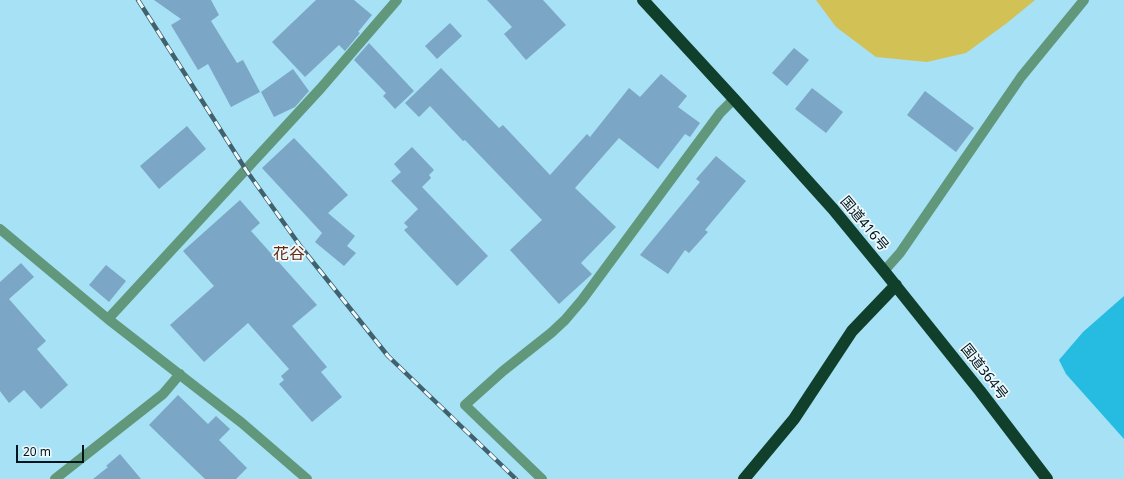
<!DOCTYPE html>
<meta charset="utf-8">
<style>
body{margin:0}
#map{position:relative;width:1124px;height:479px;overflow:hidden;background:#a6e1f5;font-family:"Noto Sans",sans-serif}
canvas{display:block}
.scale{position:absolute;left:16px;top:445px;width:68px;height:18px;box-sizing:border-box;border:2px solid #00151c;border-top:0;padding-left:5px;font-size:12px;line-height:14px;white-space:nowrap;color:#00151c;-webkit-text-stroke:3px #eef9fd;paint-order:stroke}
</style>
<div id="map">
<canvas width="1124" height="479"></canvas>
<div class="scale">20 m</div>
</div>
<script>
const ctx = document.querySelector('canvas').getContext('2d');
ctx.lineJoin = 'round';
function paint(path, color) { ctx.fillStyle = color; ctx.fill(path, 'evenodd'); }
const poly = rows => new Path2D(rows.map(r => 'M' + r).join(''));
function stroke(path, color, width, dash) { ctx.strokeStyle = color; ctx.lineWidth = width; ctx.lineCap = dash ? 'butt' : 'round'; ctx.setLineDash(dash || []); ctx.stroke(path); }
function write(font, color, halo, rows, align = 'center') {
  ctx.font = font + ' "Noto Sans","Noto Sans JP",sans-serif'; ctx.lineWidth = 3.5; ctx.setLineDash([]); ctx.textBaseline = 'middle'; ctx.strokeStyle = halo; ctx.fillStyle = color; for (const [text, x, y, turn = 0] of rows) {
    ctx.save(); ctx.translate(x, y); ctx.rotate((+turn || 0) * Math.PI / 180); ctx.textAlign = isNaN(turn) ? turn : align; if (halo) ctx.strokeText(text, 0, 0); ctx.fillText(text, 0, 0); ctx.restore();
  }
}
paint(poly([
 [816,0,1035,0,1007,23,966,53,927,62,876,57,836,27]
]), '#d2c256');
paint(poly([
 [1124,296,1124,439,1066,374,1059,360,1083,332]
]), '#26bce2');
paint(poly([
 [154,0,211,0,219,15,211,21,237,63,243,60,260,92,231,107,208,64,198,70,171,25,181,19],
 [316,0,354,0,372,15,358,32,360,33,345,51,339,45,305,77,272,42],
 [487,0,543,0,566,25,526,60,504,34,512,27],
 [450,23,462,36,437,59,425,46],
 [369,43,414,91,395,109,383,96,386,93,354,60],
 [794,48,809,60,787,86,772,73],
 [441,68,499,128,503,125,550,175,587,134,590,137,629,88,640,97,661,74,687,96,678,107,700,123,690,137,685,134,658,169,619,138,575,188,616,227,581,263,592,274,559,304,510,250,542,220,465,140,463,141,430,106,419,117,405,103],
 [293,69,309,91,295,107,274,117,261,92],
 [812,88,843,112,826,133,795,109],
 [925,91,974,128,956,152,907,115],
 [187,126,206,149,159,189,140,166],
 [294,138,348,195,328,213,355,236,347,246,356,253,344,266,315,242,322,233,262,168],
 [412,147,434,170,429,175,431,178,422,187,488,256,457,286,404,230,408,227,404,223,418,209,391,181,401,172,394,164],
 [716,156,746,181,705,230,708,232,689,253,685,250,668,274,640,255,700,182,696,179],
 [240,200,260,223,251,231,317,305,292,326,327,367,321,372,342,397,312,422,279,384,284,380,281,376,289,369,248,323,204,362,170,325,214,286,183,251],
 [21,263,34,277,9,299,46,341,37,349,68,385,41,409,24,390,9,403,0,391,0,282],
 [106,265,126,281,109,302,89,285],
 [178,395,208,424,216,416,230,429,219,440,247,468,236,479,205,479,149,425],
 [120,454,141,479,93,479,108,467,106,466]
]), '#7ba6c5');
stroke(poly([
 [0,229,108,319,242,423,307,479],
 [884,271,900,253,1021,77,1084,0],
 [108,319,321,88,397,0],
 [55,479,163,394,180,374],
 [542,479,465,405,503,371,551,333,565,320,582,300,720,113,734,99]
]), '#61987b', 10);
stroke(poly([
 [643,0,734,99,833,209,884,271,980,391,1047,479],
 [744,479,794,419,852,331,896,285]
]), '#10402b', 12);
const rail = poly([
 [138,0,246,170,301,247,388,356,516,479]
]);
stroke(rail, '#3f626e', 4.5);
stroke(rail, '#eef9fd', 3, [9]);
write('14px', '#00151c', '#eef9fd', [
 ["国道416号",864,224,50],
 ["国道364号",984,372,52]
]);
write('16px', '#68280d', '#eef9fd', [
 ["花谷",289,254]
]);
</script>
